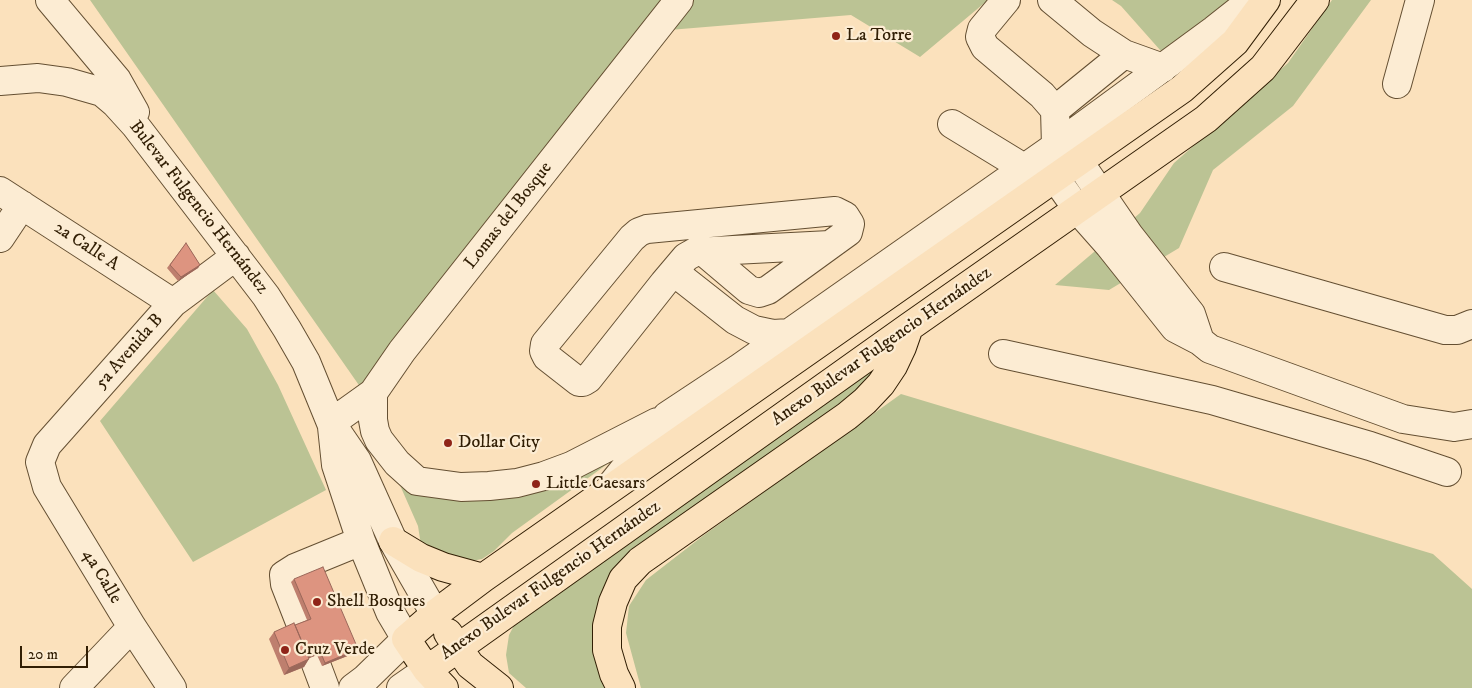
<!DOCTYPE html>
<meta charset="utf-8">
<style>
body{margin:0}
#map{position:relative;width:1472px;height:688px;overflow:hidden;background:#fbe1bc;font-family:"IM FELL DW Pica",serif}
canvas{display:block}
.scale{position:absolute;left:20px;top:646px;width:68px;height:22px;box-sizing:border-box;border:2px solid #311e04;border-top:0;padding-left:6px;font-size:15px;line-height:18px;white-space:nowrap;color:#311e04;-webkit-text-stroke:4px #fcecd3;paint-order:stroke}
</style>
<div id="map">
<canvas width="1472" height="688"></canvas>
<div class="scale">20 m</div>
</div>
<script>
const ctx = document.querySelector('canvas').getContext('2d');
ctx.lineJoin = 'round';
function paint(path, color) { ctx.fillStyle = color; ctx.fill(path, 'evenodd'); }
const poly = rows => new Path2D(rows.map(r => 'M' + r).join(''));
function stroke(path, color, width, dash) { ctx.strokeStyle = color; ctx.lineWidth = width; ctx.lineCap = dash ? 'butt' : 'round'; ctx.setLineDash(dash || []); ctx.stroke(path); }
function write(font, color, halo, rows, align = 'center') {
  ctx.font = font + ' "IM FELL DW Pica",serif'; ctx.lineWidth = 4.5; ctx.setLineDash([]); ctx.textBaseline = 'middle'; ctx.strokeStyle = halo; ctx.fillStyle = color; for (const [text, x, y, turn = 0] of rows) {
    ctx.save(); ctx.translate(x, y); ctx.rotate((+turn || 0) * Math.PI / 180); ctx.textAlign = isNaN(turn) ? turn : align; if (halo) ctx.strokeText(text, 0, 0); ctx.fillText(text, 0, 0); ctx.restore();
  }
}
paint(poly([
 [90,0,988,0,920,57,851,15,657,31,370,401],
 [1112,0,1249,0,1176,68,1121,6],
 [1332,0,1371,0,1293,106,1213,170,1179,248,1109,290,1055,285,1140,213,1174,163,1288,63],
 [213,290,247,329,278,385,326,490,193,562,100,421],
 [881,364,873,384,621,573,616,688,526,688,509,673,506,655,509,635,518,618],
 [901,394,1433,554,1472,589,1472,688,641,688,626,633,629,606,646,580,704,535],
 [624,452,512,533,494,551,482,559,461,563,421,545,418,526,399,483,421,492]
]), '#bbc394');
const minor = poly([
 [50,0,117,80,135,112],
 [1006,0,982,29,980,37,985,47,1042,95,1055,110],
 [1052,0,1092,33,1124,54],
 [0,81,38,78,67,82,102,92,115,103,135,125,266,296,287,329,306,362,331,423,357,461,393,541,435,614],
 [1397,84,1420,0],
 [952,124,1024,168],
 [1056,146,1055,110,1124,54,1163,68],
 [1079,162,1129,235,1191,314,1200,341],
 [1056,179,1078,210,1109,245,1175,328,1200,341,1210,349,1403,419,1454,427,1472,424],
 [0,191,173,303],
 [0,238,22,205],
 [704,252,749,290,759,293,768,290,830,245,848,232,850,224,845,216,835,211,647,229,639,232,632,238,545,344,544,351,547,357,579,382,583,382,588,379,664,283,686,257,695,252,830,245],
 [1224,267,1445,330,1457,330,1472,324],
 [674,272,735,320,754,330,773,334,790,333],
 [1003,354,1212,400,1370,446,1447,472],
 [373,393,373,420,375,431,379,440,397,463,417,481,461,487,489,486,517,483,544,476,571,466,657,422],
 [331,423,373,393,402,351,679,0],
 [332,427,336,465,361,541,390,612,406,639,365,679,353,688],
 [613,483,667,416,738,369,1056,146,1214,30,1252,0],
 [301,625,285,584,284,575,295,568,361,541],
 [313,656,325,688],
 [74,688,132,627],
 [172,688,132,627,47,487,40,462,47,445,173,303,236,256],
 [401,688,427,670]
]);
const major = poly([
 [393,541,421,558,443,567,483,578],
 [448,633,470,665,499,688],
 [427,670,909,327,1206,119,1263,68,1315,0],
 [444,688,427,670,406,639,435,614,483,578,1182,89,1235,42,1266,0],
 [621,688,614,674,607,650,607,626,613,602,623,579,640,561,847,416,865,401,881,384,893,366,902,347,909,327]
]);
stroke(minor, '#644f32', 30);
stroke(major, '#311e04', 30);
stroke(minor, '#fcecd3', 28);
stroke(major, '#fbe1bc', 28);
paint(poly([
 [186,243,200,265,198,268,178,281,167,268],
 [294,579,355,653,322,666,317,655,309,658,304,667,284,675,269,639,274,632,295,625,307,620,291,582]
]), '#be7f6e');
paint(poly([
 [200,265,198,268,178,281,181,277],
 [358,649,355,653,322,666,325,663],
 [320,651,317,655,302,661,305,657],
 [309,659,304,667,284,675,289,668]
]), '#9b685a');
const building = poly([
 [186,243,200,265,181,277,170,265,186,243],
 [323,567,358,649,325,663,320,651,308,656,295,625,311,619,294,579,323,567],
 [294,623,309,659,289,668,274,632,294,623]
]);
paint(building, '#dd9480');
stroke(building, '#9b685a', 1);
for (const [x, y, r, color] of [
 [836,36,5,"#8f2418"],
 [448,443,5,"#8f2418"],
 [536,484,5,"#8f2418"],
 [317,602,5,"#8f2418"],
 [285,650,5,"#8f2418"]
]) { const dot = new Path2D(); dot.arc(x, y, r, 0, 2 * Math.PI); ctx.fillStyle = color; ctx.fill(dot); stroke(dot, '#fcecd3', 2); }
write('18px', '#311e04', '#fcecd3', [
 ["La Torre",846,36],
 ["Dollar City",458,443],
 ["Little Caesars",546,484],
 ["Shell Bosques",327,602],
 ["Cruz Verde",295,650]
], 'left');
write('18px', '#311e04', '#fcecd3', [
 ["Bulevar Fulgencio Hernández",198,208,52],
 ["Lomas del Bosque",509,216,-52],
 ["2a Calle A",86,247,33],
 ["Anexo Bulevar Fulgencio Hernández",882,347,-35],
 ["5a Avenida B",130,352,-49],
 ["4a Calle",101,577,59],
 ["Anexo Bulevar Fulgencio Hernández",551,581,-35]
]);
</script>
